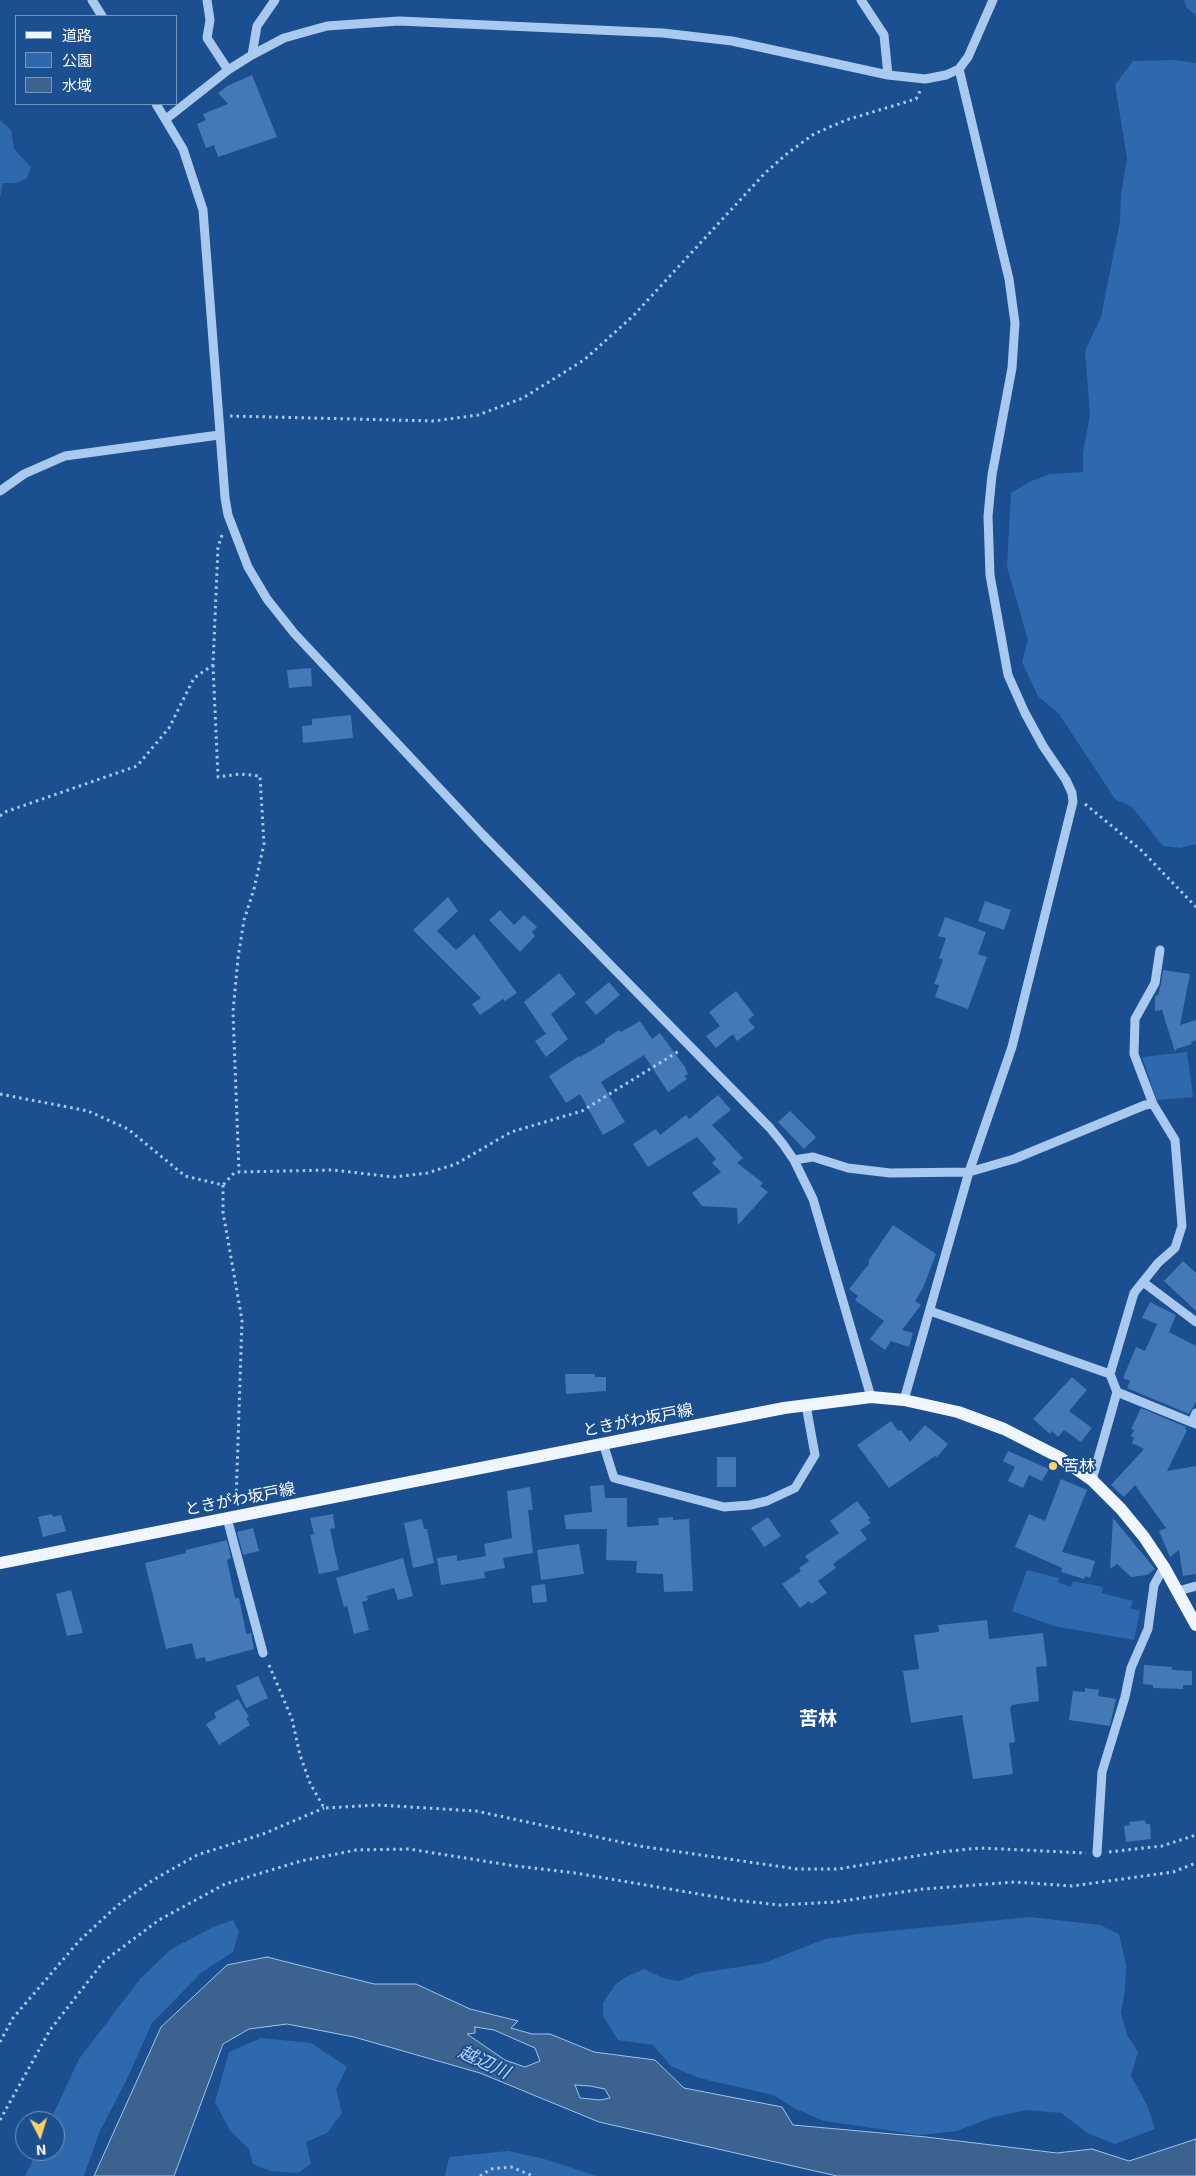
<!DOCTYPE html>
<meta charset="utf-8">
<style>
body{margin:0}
#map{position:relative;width:1196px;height:2176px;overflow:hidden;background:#1b4f8f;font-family:"Exo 2","Noto Sans JP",sans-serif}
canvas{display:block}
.legend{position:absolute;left:15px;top:15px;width:162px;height:90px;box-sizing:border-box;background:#1b4f8f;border:1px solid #7695bc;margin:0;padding:6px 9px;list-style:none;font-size:15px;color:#fff}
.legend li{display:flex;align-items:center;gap:10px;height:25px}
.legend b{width:25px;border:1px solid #7695bc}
.north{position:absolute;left:15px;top:2111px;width:50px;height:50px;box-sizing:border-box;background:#1b4f8f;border:1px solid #7695bc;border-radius:50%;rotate:175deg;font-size:14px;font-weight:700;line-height:20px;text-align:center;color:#fff}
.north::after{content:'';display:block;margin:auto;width:18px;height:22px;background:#ffd166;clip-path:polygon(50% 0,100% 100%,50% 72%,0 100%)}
</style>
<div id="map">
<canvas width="1196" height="2176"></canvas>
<ul class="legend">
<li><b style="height:6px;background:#f0f6ff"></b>道路</li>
<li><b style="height:14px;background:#2e69ad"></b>公園</li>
<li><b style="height:14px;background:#3c6290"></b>水域</li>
</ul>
<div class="north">N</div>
</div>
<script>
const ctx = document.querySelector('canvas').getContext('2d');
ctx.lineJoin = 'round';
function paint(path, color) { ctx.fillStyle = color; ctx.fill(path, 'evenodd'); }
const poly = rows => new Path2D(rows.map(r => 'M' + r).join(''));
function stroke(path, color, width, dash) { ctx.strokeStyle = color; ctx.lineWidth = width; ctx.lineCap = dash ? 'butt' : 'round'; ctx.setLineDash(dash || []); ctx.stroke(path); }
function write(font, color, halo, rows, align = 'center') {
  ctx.font = font + ' "Exo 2","Noto Sans JP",sans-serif'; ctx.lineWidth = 4; ctx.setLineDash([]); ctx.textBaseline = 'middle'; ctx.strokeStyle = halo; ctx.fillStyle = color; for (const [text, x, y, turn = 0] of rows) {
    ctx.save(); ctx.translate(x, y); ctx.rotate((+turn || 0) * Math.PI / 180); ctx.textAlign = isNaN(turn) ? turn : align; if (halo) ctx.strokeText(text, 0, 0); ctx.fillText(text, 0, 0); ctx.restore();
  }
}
paint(poly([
 [1184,0,1196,0,1196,16,1187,8],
 [1174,60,1196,63,1196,844,1180,848,1163,846,1132,807,1115,799,1059,714,1038,696,1022,662,1028,640,1007,567,1011,493,1029,482,1050,474,1083,472,1083,452,1090,415,1085,351,1101,317,1120,221,1121,195,1127,158,1115,85,1133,61],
 [0,120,11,130,14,149,31,167,27,178,16,183,3,183,0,197],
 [1187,1052,1193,1097,1157,1100,1142,1057],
 [1027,1570,1059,1578,1058,1582,1071,1587,1073,1581,1103,1587,1102,1593,1133,1601,1130,1608,1140,1611,1134,1640,1054,1626,1012,1611],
 [1030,1917,1100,1925,1119,1934,1126,1965,1125,1990,1121,2013,1127,2035,1138,2052,1131,2076,1147,2105,1155,2129,1115,2144,1089,2134,1061,2113,1027,2110,993,2117,957,2131,920,2135,824,2121,796,2109,773,2095,699,2078,671,2066,653,2045,618,2040,603,2016,603,2003,614,1986,624,1978,644,1969,663,1978,679,1981,700,1973,764,1963,825,1939,859,1934],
 [233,1920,239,1932,233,1952,201,1973,152,2023,127,2079,99,2133,84,2176,25,2176,37,2151,55,2151,55,2121,50,2121,79,2059,140,1979,170,1950,213,1927],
 [261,2038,311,2043,347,2067,336,2089,342,2113,327,2133,306,2142,311,2164,298,2173,271,2171,253,2164,249,2149,230,2131,215,2102,229,2052],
 [508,2151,544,2159,597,2176,445,2176,449,2157]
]), '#2e69ad');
const water = poly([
 [267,1957,374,1984,416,1984,470,2009,518,2021,511,2028,532,2034,550,2034,594,2052,655,2060,684,2088,782,2107,793,2125,926,2137,1057,2153,1092,2149,1129,2161,1196,2139,1196,2176,837,2176,599,2122,480,2073,354,2037,287,2024,249,2029,223,2044,174,2176,94,2176,161,2027,227,1965,267,1957],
 [475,2027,494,2030,535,2048,540,2061,525,2067,505,2060,467,2034,475,2033,475,2027],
 [575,2085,590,2086,605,2089,610,2098,600,2100,580,2098,575,2085]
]);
paint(water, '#3c6290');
stroke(water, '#9cc4f0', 1);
paint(poly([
 [252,75,277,137,218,157,214,145,206,148,197,124,206,120,203,114,228,104,218,93,227,86],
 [311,668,312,686,289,688,287,670],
 [351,715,353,738,303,743,302,726,312,725,312,719],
 [448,897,458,911,437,931,456,950,474,934,517,993,505,1001,503,999,480,1015,472,1004,481,998,413,930],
 [985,901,1011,910,1004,930,978,921],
 [500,910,514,925,524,915,537,927,532,932,535,936,520,952,489,920],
 [945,917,986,932,978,954,987,957,968,1009,935,997,939,985,934,984,943,960,939,958,946,938,938,936],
 [1163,970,1190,974,1180,1025,1196,1020,1196,1040,1191,1042,1192,1044,1176,1049,1175,1052,1162,1010,1155,1011,1155,996,1158,995,1161,984],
 [559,973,576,994,551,1014,568,1039,546,1057,535,1041,546,1034,524,1002],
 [609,982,620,995,596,1015,585,1002],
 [736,991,754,1015,748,1020,755,1028,737,1041,733,1034,716,1048,706,1036,720,1026,709,1012],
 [640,1021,652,1039,660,1033,685,1067,688,1074,684,1076,687,1079,668,1092,644,1055,601,1082,625,1122,603,1135,580,1094,566,1103,549,1076,579,1056,580,1057,605,1042,605,1039,619,1030,621,1032],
 [718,1095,731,1110,712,1125,743,1158,737,1163,763,1183,760,1186,768,1192,738,1225,737,1208,702,1206,692,1193,721,1172,712,1163,716,1159,697,1137,648,1167,633,1144,656,1129,660,1135,686,1115,689,1119],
 [790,1111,816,1137,804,1149,778,1122],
 [893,1225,936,1254,923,1288,915,1301,921,1305,902,1330,913,1333,909,1347,891,1341,885,1350,870,1339,884,1321,855,1300,858,1296,849,1289,869,1264,869,1260],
 [1183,1261,1196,1273,1196,1311,1164,1281],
 [1150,1302,1176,1315,1169,1332,1196,1346,1196,1402,1189,1414,1127,1388,1130,1381,1123,1378,1136,1347,1145,1351,1157,1324,1142,1318],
 [565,1374,595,1374,595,1377,606,1377,606,1391,566,1394],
 [1072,1377,1087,1390,1069,1411,1092,1428,1081,1442,1064,1430,1058,1437,1052,1431,1050,1434,1033,1419],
 [1141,1408,1186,1427,1185,1429,1187,1430,1167,1471,1196,1466,1196,1574,1183,1576,1179,1550,1170,1557,1159,1531,1166,1528,1135,1485,1124,1497,1111,1485,1144,1449,1132,1443,1134,1438,1131,1436,1134,1430,1131,1429],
 [891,1421,898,1431,901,1430,910,1442,925,1425,948,1444,937,1457,935,1456,889,1488,857,1445],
 [1008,1451,1049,1469,1042,1481,1029,1475,1023,1488,1008,1481,1015,1467,1003,1461],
 [717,1457,736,1457,736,1487,717,1487],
 [1061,1479,1087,1490,1062,1552,1095,1561,1090,1578,1085,1576,1084,1579,1061,1572,1062,1568,1015,1547,1029,1514,1045,1521],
 [604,1485,605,1498,627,1498,627,1527,659,1525,658,1518,673,1517,673,1520,689,1519,693,1591,664,1592,663,1574,636,1573,637,1561,606,1560,607,1529,566,1529,564,1515,592,1512,590,1486],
 [530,1487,533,1510,528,1510,533,1553,503,1558,505,1568,484,1572,485,1578,441,1585,437,1558,457,1555,457,1561,486,1556,484,1544,512,1538,507,1491],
 [857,1501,870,1518,868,1520,871,1523,860,1530,867,1539,833,1564,836,1568,818,1581,827,1593,811,1604,809,1601,800,1608,782,1584,801,1571,799,1568,809,1561,805,1556,839,1533,830,1521],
 [52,1514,53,1517,61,1515,66,1531,43,1537,38,1517],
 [333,1514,335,1528,330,1529,339,1570,319,1574,310,1535,314,1534,310,1518],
 [768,1517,781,1536,764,1547,751,1528],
 [1113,1518,1155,1569,1147,1575,1131,1577,1117,1564,1110,1569],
 [422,1519,424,1529,427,1529,434,1563,413,1568,404,1523],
 [253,1528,259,1551,243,1555,237,1532],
 [227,1540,231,1558,227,1560,235,1598,239,1598,246,1632,246,1634,251,1633,254,1649,206,1662,205,1657,196,1659,192,1643,166,1649,145,1563,186,1553,186,1550],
 [579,1544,584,1574,541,1580,537,1550],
 [403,1558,413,1596,398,1600,394,1588,367,1596,368,1600,362,1602,369,1630,354,1634,347,1606,344,1607,336,1578],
 [545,1584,547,1602,533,1603,531,1586],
 [71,1590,83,1633,67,1636,56,1594],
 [987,1620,989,1639,1043,1633,1047,1666,1036,1667,1039,1701,1012,1705,1010,1708,1015,1742,1009,1743,1013,1774,973,1779,962,1715,911,1723,903,1671,919,1669,914,1635,939,1632,938,1625],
 [1144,1665,1172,1667,1172,1670,1192,1671,1192,1685,1183,1685,1183,1689,1153,1688,1153,1685,1143,1684],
 [258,1676,268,1698,246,1708,236,1686],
 [1085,1688,1099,1690,1098,1696,1116,1699,1110,1726,1069,1720,1073,1691,1085,1692],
 [238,1699,249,1717,246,1718,250,1725,219,1745,206,1724,216,1718,214,1713],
 [1145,1820,1146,1824,1150,1824,1151,1839,1126,1842,1124,1826,1130,1825,1129,1822]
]), '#4478b7');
stroke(poly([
 [230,416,434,421,478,415,523,398,584,360,633,316,765,173,789,152,814,134,846,120,916,99,920,91],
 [213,665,218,777,240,774,260,776,264,844,254,889,244,920,238,958,233,1012,239,1172],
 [1085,804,1141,850,1196,907],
 [0,816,5,812,137,766,169,728,194,678,213,665,218,547,222,535],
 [0,1094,88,1111,128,1129,185,1176,223,1185,234,1173,239,1172,333,1170,394,1177,427,1173,456,1164,511,1132,582,1111,679,1051],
 [223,1185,223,1212,242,1320,236,1503],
 [269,1665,292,1719,300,1755,310,1783,324,1808,378,1805,476,1811,639,1846,797,1869,838,1869,940,1852,980,1848,1086,1853],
 [1109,1852,1162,1846,1196,1835],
 [0,2042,13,2018,79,1941,118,1905,153,1880,197,1855,263,1834,324,1808],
 [0,2120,50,2030,104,1961,159,1920,225,1884,301,1861,356,1850,409,1849,515,1866,575,1873,734,1900,779,1905,836,1902,923,1889,1015,1882,1072,1886,1173,1872,1196,1863],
 [480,2176,491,2169,511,2167,533,2176]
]), '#a9c9ee', 3, [2.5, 4]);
stroke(poly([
 [92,0,102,16],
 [207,0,210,20,207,38,228,70],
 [861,0,884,35,888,75],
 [252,55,257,26,275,0],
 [156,104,183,149,203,210,225,498,228,515,248,567,267,599,294,633,483,835,770,1128,783,1144,794,1160,813,1199,871,1397],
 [166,119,228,70,252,55,284,38,327,26,399,21,663,33,732,41,888,75,925,79,946,75,959,69,968,57,993,0],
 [0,491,24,474,65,456,219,435],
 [1153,1104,1134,1054,1135,1019,1155,983,1160,950],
 [794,1160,813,1157,848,1168,890,1173,969,1172,1014,1159,1145,1105,1153,1104,1175,1140,1182,1226,1175,1248,1158,1263,1134,1293,1110,1374],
 [1143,1282,1196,1322],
 [930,1311,1110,1374,1117,1392,1196,1424],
 [904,1400,969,1172,1012,1047,1073,802,1072,793,1066,780,1043,746,1025,713,1008,675,990,575,988,516,992,475,1012,368,1015,323,1009,279,959,69],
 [1192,1422,1196,1413],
 [603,1443,614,1478,724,1507,750,1505,767,1501,795,1488,815,1455,806,1405],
 [1092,1480,1117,1392],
 [227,1518,263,1653],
 [1178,1591,1196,1586],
 [1097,1853,1102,1772,1125,1697,1131,1668,1148,1629,1154,1585,1164,1567]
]), '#a9c9ee', 9);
stroke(poly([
 [0,1563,784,1408,871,1397,904,1400,958,1412,1004,1429,1059,1457,1092,1480,1121,1509,1144,1537,1164,1567,1196,1625]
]), '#f0f6ff', 12);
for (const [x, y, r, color] of [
 [1053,1466,5,"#ffd166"]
]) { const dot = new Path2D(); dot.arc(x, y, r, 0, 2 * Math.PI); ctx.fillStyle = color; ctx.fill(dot); stroke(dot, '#1b4f8f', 2); }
write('16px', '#fff', '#1b4f8f', [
 ["ときがわ坂戸線",638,1420,-11],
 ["ときがわ坂戸線",240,1499,-11]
]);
write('16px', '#fff', '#1b4f8f', [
 ["苦林",1063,1466]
], 'left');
write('italic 18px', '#b5d3f5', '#1b4f8f', [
 ["越辺川",484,2062,25]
]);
write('bold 19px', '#fff', '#1b4f8f', [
 ["苦林",818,1719]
]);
</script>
